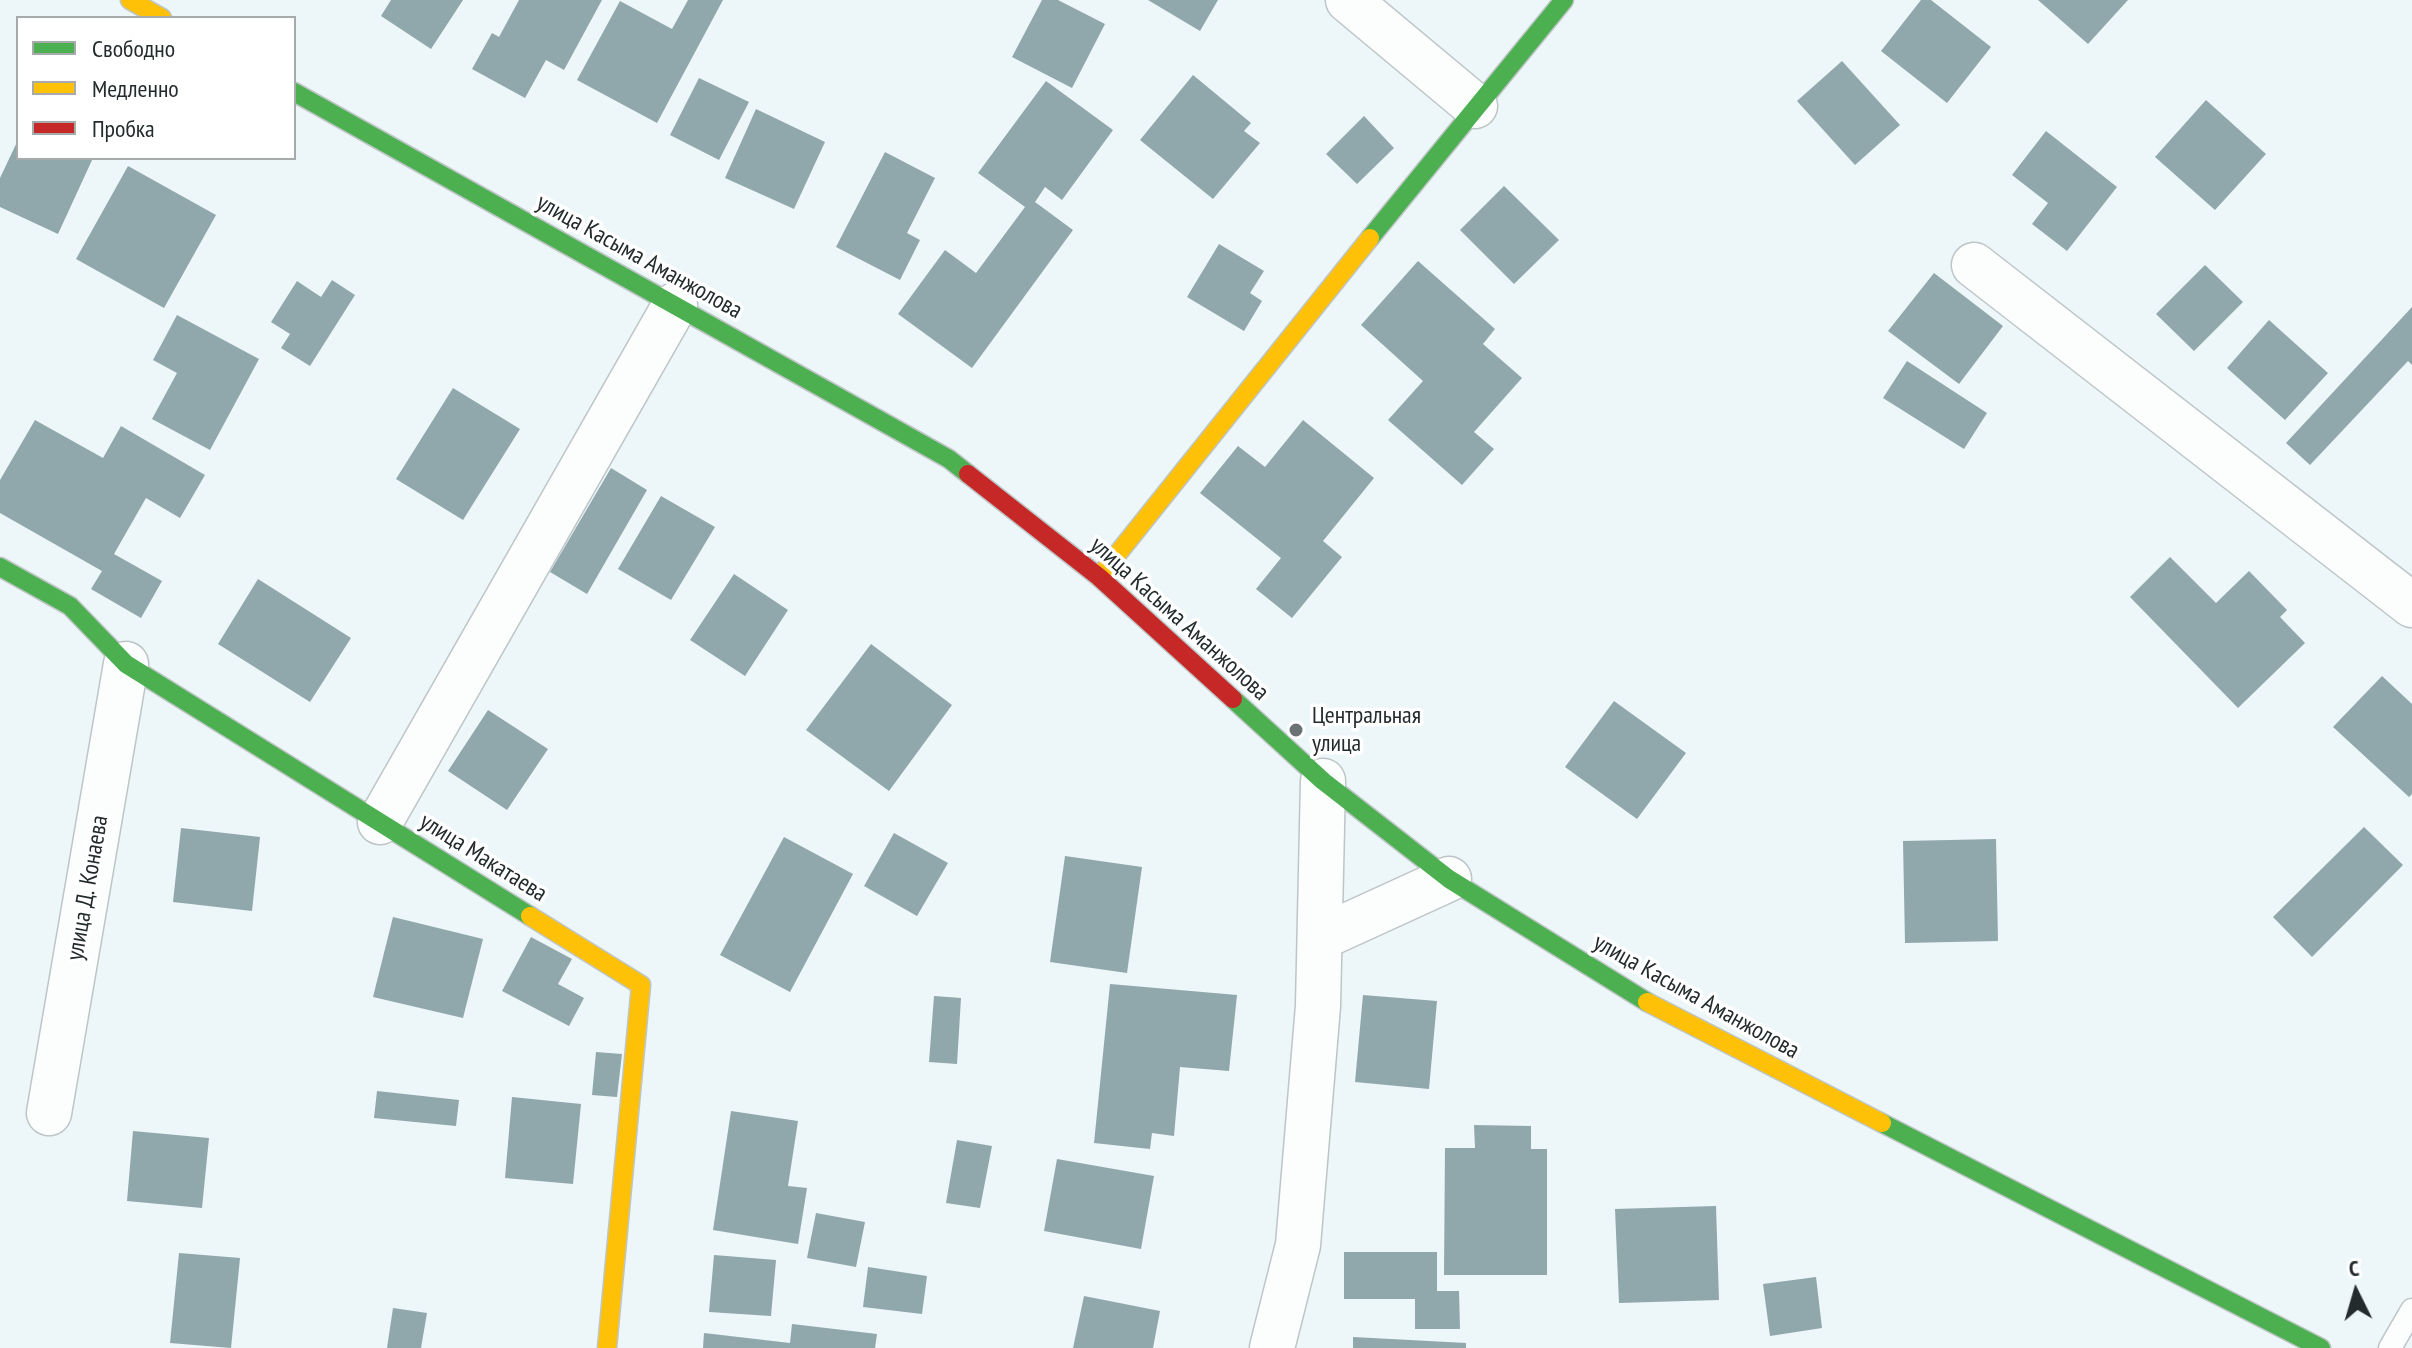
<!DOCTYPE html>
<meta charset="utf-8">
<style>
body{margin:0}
#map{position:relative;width:2412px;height:1348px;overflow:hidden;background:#edf6f8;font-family:"PT Sans Narrow",sans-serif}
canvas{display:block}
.legend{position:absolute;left:16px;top:16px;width:280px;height:144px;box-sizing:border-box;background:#fff;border:2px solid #a7aaab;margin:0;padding:10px 14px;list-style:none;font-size:24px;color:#242b2c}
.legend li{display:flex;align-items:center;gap:16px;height:40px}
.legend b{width:40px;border:2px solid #a7aaab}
.north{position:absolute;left:2316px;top:1252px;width:80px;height:80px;-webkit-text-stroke:6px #fff;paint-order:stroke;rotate:355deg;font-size:22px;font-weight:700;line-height:32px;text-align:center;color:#242b2c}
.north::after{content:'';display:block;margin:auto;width:28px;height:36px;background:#242b2c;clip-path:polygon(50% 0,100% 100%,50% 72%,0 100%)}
</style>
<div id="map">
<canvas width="2412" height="1348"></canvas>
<ul class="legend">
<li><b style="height:10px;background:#4caf50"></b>Свободно</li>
<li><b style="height:10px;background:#ffc107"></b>Медленно</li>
<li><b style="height:10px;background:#c62828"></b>Пробка</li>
</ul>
<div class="north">С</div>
</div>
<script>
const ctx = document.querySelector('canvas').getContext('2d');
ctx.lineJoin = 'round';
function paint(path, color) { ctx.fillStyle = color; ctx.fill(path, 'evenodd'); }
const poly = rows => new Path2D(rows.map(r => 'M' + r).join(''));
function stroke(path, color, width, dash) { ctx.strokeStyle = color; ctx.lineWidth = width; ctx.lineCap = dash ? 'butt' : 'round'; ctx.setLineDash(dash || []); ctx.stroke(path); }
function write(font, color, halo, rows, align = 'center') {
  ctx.font = font + ' "PT Sans Narrow",sans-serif'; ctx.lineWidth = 7; ctx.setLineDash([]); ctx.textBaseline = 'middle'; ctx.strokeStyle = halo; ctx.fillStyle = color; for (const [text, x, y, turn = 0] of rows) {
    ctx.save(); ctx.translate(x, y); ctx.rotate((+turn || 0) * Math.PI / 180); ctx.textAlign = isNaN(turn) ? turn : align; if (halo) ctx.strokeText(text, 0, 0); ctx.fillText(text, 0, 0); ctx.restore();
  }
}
paint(poly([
 [391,0,463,0,431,49,381,16],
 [519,0,602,0,564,70,546,60,525,98,472,69,492,33,499,37],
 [688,0,723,0,657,123,577,80,620,1,672,29],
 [1042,0,1058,0,1105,24,1072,88,1012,57],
 [1148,0,1218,0,1200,31],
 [1921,0,1931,0,1991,47,1947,103,1881,51],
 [2038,0,2128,0,2088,44],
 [1842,61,1900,125,1855,165,1797,101],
 [1193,75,1251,123,1244,131,1260,143,1213,199,1140,140],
 [699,78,749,102,719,160,670,135],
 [1046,81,1113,130,1062,200,1045,187,1035,202,1073,230,972,368,898,314,945,250,976,273,1025,207,978,173],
 [2206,100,2266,154,2215,210,2155,157],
 [756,109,825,142,794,209,725,178],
 [1364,116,1394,148,1357,184,1326,154],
 [2046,131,2117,187,2067,251,2032,224,2048,203,2012,175],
 [18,140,18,158,93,158,58,234,0,207,0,178],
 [885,152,935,178,907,233,920,240,900,280,836,247],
 [128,166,216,215,164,308,76,259],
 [1504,186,1559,240,1514,284,1460,230],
 [1219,244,1264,271,1250,293,1262,301,1244,331,1187,297],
 [1418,261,1495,329,1483,344,1522,378,1474,432,1494,449,1462,485,1388,420,1423,381,1361,325],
 [2205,265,2243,302,2194,351,2156,314],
 [1934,273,2003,326,1959,384,1888,331],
 [332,280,355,295,310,366,281,348,290,334,271,322,297,281,321,297],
 [2412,307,2412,365,2408,361,2310,465,2286,443],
 [177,315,259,359,210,450,152,419,177,373,153,360],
 [2269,320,2328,373,2285,420,2227,368],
 [1907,361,1987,413,1964,449,1883,398],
 [453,388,520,429,463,520,396,479],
 [35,420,103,458,121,426,205,475,180,518,146,498,114,554,162,581,141,618,91,589,102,571,0,513,0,480],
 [1303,420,1374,478,1323,541,1342,557,1292,618,1256,589,1281,558,1200,493,1238,446,1265,467],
 [611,468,647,490,587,594,550,572],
 [661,496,715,527,671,600,618,569],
 [2170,557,2216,603,2249,571,2287,610,2280,617,2305,643,2238,708,2130,597],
 [734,574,788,610,745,676,690,640],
 [258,579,351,638,310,702,218,644],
 [871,644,952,705,889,791,806,730],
 [2382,676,2412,704,2412,794,2409,797,2333,727],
 [1614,701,1686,753,1637,819,1565,767],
 [488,710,548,749,507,810,448,771],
 [2364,827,2403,865,2312,957,2273,917],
 [181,828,260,837,252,911,173,902],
 [894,833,948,863,917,916,864,886],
 [784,837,853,874,790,992,720,955],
 [1996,839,1998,941,1905,943,1903,841],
 [1065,856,1142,867,1127,973,1050,962],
 [393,917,483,939,463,1018,373,997],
 [531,937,572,959,558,984,584,998,569,1026,502,991],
 [1110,984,1237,995,1229,1071,1180,1067,1174,1136,1152,1133,1150,1149,1094,1143],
 [1363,995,1437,1001,1429,1089,1355,1082],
 [934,996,961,998,957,1064,929,1062],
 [596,1052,622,1054,617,1097,592,1095],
 [377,1091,459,1100,456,1126,374,1118],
 [512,1097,581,1104,573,1184,505,1178],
 [731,1111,798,1121,788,1186,807,1188,798,1244,713,1230],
 [1474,1125,1531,1126,1531,1149,1547,1149,1547,1275,1444,1275,1445,1148,1475,1148],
 [133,1131,209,1138,202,1208,127,1201],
 [957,1140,992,1146,980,1208,946,1203],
 [1057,1159,1154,1176,1141,1249,1044,1231],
 [1716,1206,1719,1300,1619,1303,1615,1209],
 [816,1213,865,1222,856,1267,807,1258],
 [1344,1252,1437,1252,1437,1291,1459,1291,1460,1329,1415,1329,1415,1299,1344,1299],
 [179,1253,240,1258,231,1348,170,1343],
 [714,1255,776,1260,771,1316,709,1312],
 [868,1267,927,1276,922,1314,863,1307],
 [1816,1277,1822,1328,1770,1336,1763,1284],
 [1084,1296,1160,1311,1153,1348,1073,1348],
 [393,1308,427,1313,421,1348,387,1348],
 [792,1324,877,1334,875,1348,703,1348,704,1333,790,1343],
 [1353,1337,1466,1343,1466,1348,1353,1348]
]), '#90a8ac');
const lane = poly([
 [2390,1348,2412,1310]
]);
const street = poly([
 [1348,0,1475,106],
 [1974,265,2412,605],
 [380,822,675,305],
 [1320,938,1449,879],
 [49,1113,126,664],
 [1272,1348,1298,1245,1318,1006,1323,781]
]);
const fast = poly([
 [294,92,949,459,968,474],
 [1370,238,1564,0],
 [0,567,70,606,126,664,530,916],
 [1233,699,1323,781,1449,879,1647,1002],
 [1882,1123,2321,1348]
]);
const slow = poly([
 [130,0,162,18],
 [1099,577,1370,238],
 [530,916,641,985,607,1348],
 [1647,1002,1882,1123]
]);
const jam = poly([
 [968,474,1099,577,1233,699]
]);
stroke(lane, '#bec5c7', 25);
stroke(street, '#bec5c7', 47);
stroke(fast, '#bec5c7', 21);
stroke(slow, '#bec5c7', 21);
stroke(jam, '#bec5c7', 21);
stroke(lane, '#fcfefe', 22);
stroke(street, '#fcfefe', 44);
stroke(fast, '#4caf50', 18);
stroke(slow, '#ffc107', 18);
stroke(jam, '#c62828', 18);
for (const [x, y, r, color] of [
 [1296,730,8,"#6a7273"]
]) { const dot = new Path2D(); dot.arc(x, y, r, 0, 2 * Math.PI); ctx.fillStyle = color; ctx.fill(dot); stroke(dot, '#fff', 3); }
write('24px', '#242b2c', '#fff', [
 ["улица Касыма Аманжолова",639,257,29],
 ["улица Касыма Аманжолова",1179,619,42],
 ["улица Макатаева",483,858,32],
 ["улица Д. Конаева",88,888,-80],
 ["улица Касыма Аманжолова",1696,997,29]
]);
write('24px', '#242b2c', '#fff', [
 ["Центральная",1312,716],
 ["улица",1312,744]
], 'left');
</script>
